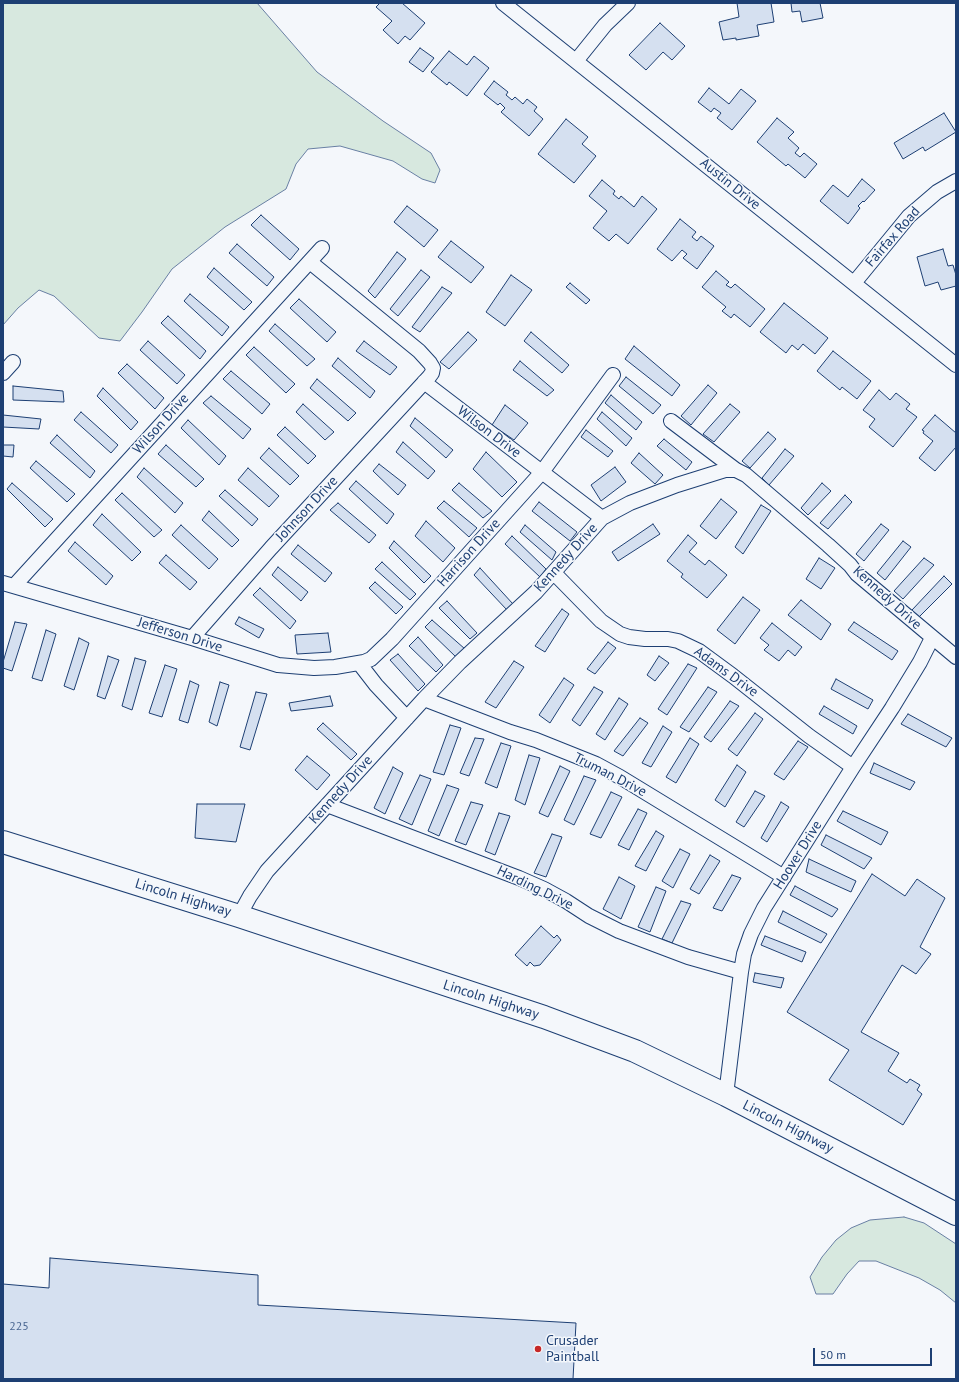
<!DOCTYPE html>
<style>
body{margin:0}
#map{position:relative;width:959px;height:1382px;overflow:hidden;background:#f4f7fb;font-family:"PT Sans",sans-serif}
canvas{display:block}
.frame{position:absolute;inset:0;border:4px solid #1d3f73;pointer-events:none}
.scale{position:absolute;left:813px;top:1348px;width:119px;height:18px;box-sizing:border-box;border:2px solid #1d3f73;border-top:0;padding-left:5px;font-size:12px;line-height:14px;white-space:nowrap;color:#1d3f73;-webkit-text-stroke:3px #f4f7fb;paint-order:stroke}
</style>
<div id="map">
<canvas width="959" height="1382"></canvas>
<div class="frame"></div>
<div class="scale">50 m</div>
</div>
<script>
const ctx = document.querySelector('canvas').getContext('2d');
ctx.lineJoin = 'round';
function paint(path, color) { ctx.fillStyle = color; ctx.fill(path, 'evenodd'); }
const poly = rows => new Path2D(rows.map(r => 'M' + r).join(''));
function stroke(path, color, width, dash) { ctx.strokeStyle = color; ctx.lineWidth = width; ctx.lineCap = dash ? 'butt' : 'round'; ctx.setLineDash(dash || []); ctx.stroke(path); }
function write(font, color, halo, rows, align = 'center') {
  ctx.font = font + ' "PT Sans",sans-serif'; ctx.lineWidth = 3; ctx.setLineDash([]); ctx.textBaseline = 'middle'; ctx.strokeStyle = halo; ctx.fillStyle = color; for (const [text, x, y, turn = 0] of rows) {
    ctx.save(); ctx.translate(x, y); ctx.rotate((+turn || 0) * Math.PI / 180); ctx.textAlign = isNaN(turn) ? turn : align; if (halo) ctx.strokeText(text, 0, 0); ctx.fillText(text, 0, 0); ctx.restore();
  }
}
const green = poly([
 [3,3,257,3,317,72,383,121,431,153,440,170,435,183,422,179,393,161,340,146,308,149,296,164,286,189,225,227,172,269,142,312,120,341,99,338,54,296,39,290,18,308,3,325,3,3],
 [904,1217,924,1223,956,1244,956,1303,940,1290,919,1278,876,1261,859,1261,847,1274,833,1294,816,1294,810,1277,822,1257,836,1240,851,1228,870,1220,904,1217]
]);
paint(green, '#d7e8df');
stroke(green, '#687fa3', 1);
const building = poly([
 [380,3,402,3,425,23,410,40,405,36,398,44,383,30,392,21,376,7,380,3],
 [737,3,771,3,774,22,757,25,759,36,736,40,736,38,723,40,719,22,739,17,737,3],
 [791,3,820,3,823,18,802,22,800,11,792,12,791,3],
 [660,23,685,46,672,60,663,52,646,70,629,55,660,23],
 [420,48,434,58,423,72,409,62,420,48],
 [449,51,467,65,474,56,489,68,467,96,449,82,447,85,431,72,449,51],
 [494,81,508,92,506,95,512,100,515,97,523,104,527,99,537,107,534,111,543,119,529,136,501,112,505,108,500,103,498,105,484,94,494,81],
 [709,88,729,104,741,89,756,101,732,130,717,118,721,113,714,108,711,112,698,102,709,88],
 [944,113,956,132,925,151,923,147,903,159,894,143,944,113],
 [777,118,794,132,788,138,799,148,795,153,800,157,804,153,817,164,805,178,788,164,786,166,757,142,777,118],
 [566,119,588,137,582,144,596,156,574,183,538,154,566,119],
 [862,179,875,190,864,202,863,201,858,206,860,208,848,224,820,201,833,185,848,197,862,179],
 [602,180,615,191,613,194,619,199,621,196,634,207,642,196,657,209,628,244,616,234,609,241,593,228,607,211,589,196,602,180],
 [407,206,438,230,424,247,394,222,407,206],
 [261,215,299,249,290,260,251,225,261,215],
 [680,219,696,232,692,237,697,241,701,236,714,246,697,269,683,258,687,254,682,250,672,261,657,249,680,219],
 [451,241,484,267,471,283,438,257,451,241],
 [237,244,274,277,267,286,229,253,237,244],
 [943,249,948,266,953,265,956,275,956,286,941,290,938,282,925,286,917,257,943,249],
 [397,252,406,259,375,298,368,291,397,252],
 [214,268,252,302,244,310,207,277,214,268],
 [421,270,430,277,398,316,390,309,421,270],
 [716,271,729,282,726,285,731,288,735,284,765,309,750,327,734,314,731,318,722,311,726,307,702,287,716,271],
 [511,275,532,290,505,326,486,312,511,275],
 [570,283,590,300,586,304,566,287,570,283],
 [442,287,452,293,420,332,412,327,442,287],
 [190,294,229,327,222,336,184,301,190,294],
 [299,299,336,332,327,342,290,308,299,299],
 [784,303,828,338,815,354,803,344,798,350,792,345,786,353,760,332,784,303],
 [168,316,206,351,200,359,161,323,168,316],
 [275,324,315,359,307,366,269,331,275,324],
 [468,332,477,340,449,369,440,362,468,332],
 [531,332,569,365,562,373,524,341,531,332],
 [148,341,185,375,177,384,140,350,148,341],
 [364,341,397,367,390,375,356,351,364,341],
 [634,346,680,385,672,396,625,359,634,346],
 [254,347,295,384,286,393,246,355,254,347],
 [833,351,871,381,857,399,842,387,840,390,817,371,833,351],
 [338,358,375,391,370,398,332,366,338,358],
 [520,361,554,390,547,396,513,370,520,361],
 [127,364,164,398,155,409,118,373,127,364],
 [231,371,270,404,262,414,223,379,231,371],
 [626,377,661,405,653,414,619,386,626,377],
 [317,379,356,413,348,421,310,388,317,379],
 [708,385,717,393,691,425,681,416,708,385],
 [13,386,63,391,64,402,13,400,13,386],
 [103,388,138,422,131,430,97,396,103,388],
 [879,390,890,400,896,393,910,404,906,409,917,417,893,447,869,427,875,419,863,410,879,390],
 [611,395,642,422,636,430,605,403,611,395],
 [211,396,251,429,243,439,203,403,211,396],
 [303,404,334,432,325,440,296,412,303,404],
 [730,404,740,412,714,442,703,434,730,404],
 [505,405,528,423,514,440,492,425,505,405],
 [81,412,118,445,111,453,74,420,81,412],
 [602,412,632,438,626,446,597,419,602,412],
 [3,415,41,419,39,429,3,427,3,415],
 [935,415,956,433,956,447,935,471,919,458,933,441,923,433,924,431,922,430,935,415],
 [415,418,453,450,446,458,410,426,415,418],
 [188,420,226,456,219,465,181,428,188,420],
 [285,427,316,456,308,464,277,435,285,427],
 [586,430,613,451,608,457,581,437,586,430],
 [768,432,776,439,750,468,742,461,768,432],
 [57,435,95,471,90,478,50,443,57,435],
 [664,439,692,462,686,470,657,446,664,439],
 [403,442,435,471,428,479,396,452,403,442],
 [3,445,14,445,13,457,3,456,3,445],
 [166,445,204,479,196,487,158,454,166,445],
 [269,448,299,476,290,485,260,458,269,448],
 [785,449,794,456,769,485,762,478,785,449],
 [486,452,517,482,502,497,473,469,486,452],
 [639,453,663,475,655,484,631,463,639,453],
 [36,461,75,494,67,502,30,468,36,461],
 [379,464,406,485,398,495,373,471,379,464],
 [615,467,626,482,601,501,591,485,615,467],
 [144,468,183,503,175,513,137,477,144,468],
 [248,468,279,496,269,507,238,480,248,468],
 [356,481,394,514,387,524,349,489,356,481],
 [12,483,53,519,45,527,7,489,12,483],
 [459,483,492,511,483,518,452,490,459,483],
 [822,483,831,491,808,515,801,508,822,483],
 [225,490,258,519,252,526,219,496,225,490],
 [122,493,162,530,154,537,115,500,122,493],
 [845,495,852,502,828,529,820,523,845,495],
 [721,499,737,512,716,539,700,526,721,499],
 [444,501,477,528,469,537,437,508,444,501],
 [539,502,577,532,570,541,532,511,539,502],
 [338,503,376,535,369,543,330,510,338,503],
 [761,505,771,511,743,554,735,547,761,505],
 [209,511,239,540,232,547,202,520,209,511],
 [102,514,141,552,132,561,93,525,102,514],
 [426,521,455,548,443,562,415,536,426,521],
 [653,524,660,534,618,561,612,552,653,524],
 [881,524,889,530,864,561,856,554,881,524],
 [181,525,218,559,209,569,172,535,181,525],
 [525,525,556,552,552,560,520,532,525,525],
 [688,535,697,543,689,552,705,565,709,560,727,575,707,598,681,577,683,574,667,561,688,535],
 [512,536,546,569,540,577,505,544,512,536],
 [394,541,431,576,424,583,389,548,394,541],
 [903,541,911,547,885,580,877,573,903,541],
 [75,542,113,576,106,585,68,551,75,542],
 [298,545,332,573,325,582,291,554,298,545],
 [166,555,197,582,190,590,159,563,166,555],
 [819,558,835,568,821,589,806,579,819,558],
 [924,558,934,565,903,599,894,591,924,558],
 [382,562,416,594,410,600,375,569,382,562],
 [278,567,308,592,301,601,272,575,278,567],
 [480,568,513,604,507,610,474,575,480,568],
 [944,576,952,584,919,617,912,610,944,576],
 [375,582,403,607,396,614,369,588,375,582],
 [260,588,296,621,290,629,253,595,260,588],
 [743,597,760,610,735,644,717,630,743,597],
 [801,600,831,624,821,640,788,615,801,600],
 [447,601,477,633,470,639,439,608,447,601],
 [562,609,569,614,545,652,535,646,562,609],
 [239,617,264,629,259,638,235,624,239,617],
 [432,620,465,649,457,658,425,627,432,620],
 [15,622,27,624,12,671,3,668,3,662,15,622],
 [854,622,898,651,892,660,848,630,854,622],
 [772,623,802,647,795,656,788,650,779,661,764,650,769,645,760,638,772,623],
 [46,630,56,634,42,681,32,678,46,630],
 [328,633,331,652,297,654,295,635,328,633],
 [418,637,443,665,436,672,409,646,418,637],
 [79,638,89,643,74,690,64,686,79,638],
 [608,642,616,648,595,674,587,669,608,642],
 [398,654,425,684,418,691,390,660,398,654],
 [108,656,119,660,105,699,97,696,108,656],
 [659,656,669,663,655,681,647,675,659,656],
 [135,658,146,661,132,710,122,706,135,658],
 [514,661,524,667,496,708,485,702,514,661],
 [688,664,697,668,667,715,658,709,688,664],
 [165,665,177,669,162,717,149,713,165,665],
 [564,678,574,685,550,723,539,715,564,678],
 [836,679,873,700,868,709,831,689,836,679],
 [190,681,199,685,188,723,179,720,190,681],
 [220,682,229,685,217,726,209,722,220,682],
 [594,687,603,692,580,726,572,720,594,687],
 [708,687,717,692,689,732,680,727,708,687],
 [256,692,267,694,250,750,240,747,256,692],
 [330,696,333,706,291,711,289,703,330,696],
 [619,698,628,704,605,740,596,734,619,698],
 [730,701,739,706,711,742,704,737,730,701],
 [824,706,857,726,853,734,819,714,824,706],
 [755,713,763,719,737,756,728,749,755,713],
 [908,714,952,738,946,747,901,724,908,714],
 [640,718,648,723,623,756,614,751,640,718],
 [323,723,357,754,351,760,317,729,323,723],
 [450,725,461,728,444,775,433,772,450,725],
 [663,726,672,732,651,767,642,763,663,726],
 [475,738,484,739,469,776,460,773,475,738],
 [690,738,699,744,676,783,666,777,690,738],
 [798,741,808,747,784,780,774,774,798,741],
 [501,743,511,746,497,788,485,783,501,743],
 [529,755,540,758,525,805,515,800,529,755],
 [307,756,330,775,317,790,295,770,307,756],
 [874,763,915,782,910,790,870,773,874,763],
 [737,765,746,772,725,807,715,800,737,765],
 [560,766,570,771,548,817,539,813,560,766],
 [393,767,403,773,385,814,374,808,393,767],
 [420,775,431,779,412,825,399,819,420,775],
 [584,776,596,780,574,825,564,820,584,776],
 [447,785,459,789,439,836,428,831,447,785],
 [755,791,765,796,744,827,736,822,755,791],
 [611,792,622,797,601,838,590,834,611,792],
 [471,802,483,805,466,845,455,841,471,802],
 [781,802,789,807,767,842,761,838,781,802],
 [197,804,245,804,236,842,195,838,197,804],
 [638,809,647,813,629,850,618,845,638,809],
 [843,811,888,832,881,845,837,821,843,811],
 [499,813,510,816,495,855,485,851,499,813],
 [656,831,664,836,646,871,635,866,656,831],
 [552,834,562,837,546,877,534,873,552,834],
 [826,835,872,858,864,869,821,845,826,835],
 [680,849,690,854,673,888,662,881,680,849],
 [710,855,720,861,699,894,690,889,710,855],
 [809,859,856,881,851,892,806,872,809,859],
 [872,874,905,896,917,879,945,898,920,947,931,954,916,974,902,965,861,1032,899,1053,888,1071,907,1083,910,1079,920,1085,917,1090,922,1094,903,1125,829,1080,849,1050,787,1012,872,874],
 [732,875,741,878,722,911,713,908,732,875],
 [619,877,635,886,621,919,603,909,619,877],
 [795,886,838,909,832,917,790,895,795,886],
 [656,887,666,891,650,932,638,927,656,887],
 [681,901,691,904,672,943,662,939,681,901],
 [783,911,827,934,821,943,778,922,783,911],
 [541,926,554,938,557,935,561,940,540,965,534,966,530,962,527,966,515,955,541,926],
 [765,936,806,952,802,962,761,945,765,936],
 [755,973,784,978,781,988,753,982,755,973],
 [50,1258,258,1275,258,1305,576,1323,573,1379,3,1379,3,1284,49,1288,50,1258]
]);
paint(building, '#d5e0f0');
stroke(building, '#1d3f73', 1);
const minor = poly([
 [503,3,956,365],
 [576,61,605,25,628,3],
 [854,283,909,216,937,192,956,181],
 [3,373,13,362],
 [424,382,602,518],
 [671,421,736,470],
 [554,573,601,621,620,634,629,637,645,639,668,639,678,641,699,651,733,676,809,736,853,767],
 [3,583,192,638,278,665,314,668,335,667,364,662,371,659,392,639,542,472,613,375],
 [14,586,322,248],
 [192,638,271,548,429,377,432,373,433,368,430,363,419,351,310,262],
 [359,663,376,685,407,718],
 [424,699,510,732,536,740,596,764,620,777,784,877],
 [327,805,519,878,544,889,566,901,589,916,619,931,688,957,741,972],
 [239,916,250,896,267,871,424,699,460,662,536,592,602,518,630,503,677,485,725,470,736,470,746,475,828,545,850,565,857,574,956,657],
 [726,1095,741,972,744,954,751,934,764,908,853,767,892,708,920,662,932,638]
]);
const primary = poly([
 [3,842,239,916,544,1017,635,1051,726,1095,956,1214]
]);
stroke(minor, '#1d3f73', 16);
stroke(primary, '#1d3f73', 24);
stroke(minor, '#f4f7fb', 14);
stroke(primary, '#f4f7fb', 22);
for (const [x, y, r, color] of [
 [538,1349,4,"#c62828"]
]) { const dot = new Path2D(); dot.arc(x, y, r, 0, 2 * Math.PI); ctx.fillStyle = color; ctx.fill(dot); stroke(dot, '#f4f7fb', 1.5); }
write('12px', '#4b6792', null, [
 ["225",19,1327]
]);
write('14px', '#1d3f73', '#f4f7fb', [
 ["Austin Drive",730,184,39],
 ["Fairfax Road",893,237,-49],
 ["Wilson Drive",161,424,-48],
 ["Wilson Drive",489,432,37],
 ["Johnson Drive",307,509,-47],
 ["Harrison Drive",469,553,-48],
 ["Kennedy Drive",566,558,-48],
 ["Kennedy Drive",887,598,42],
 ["Jefferson Drive",180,635,17],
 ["Adams Drive",726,672,36],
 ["Truman Drive",610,775,27],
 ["Kennedy Drive",341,790,-48],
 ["Hoover Drive",798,855,-58],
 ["Harding Drive",535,888,26],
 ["Lincoln Highway",183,898,17],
 ["Lincoln Highway",491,1000,18],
 ["Lincoln Highway",788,1127,27]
]);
write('14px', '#1d3f73', '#f4f7fb', [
 ["Crusader",546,1341],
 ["Paintball",546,1357]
], 'left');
</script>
